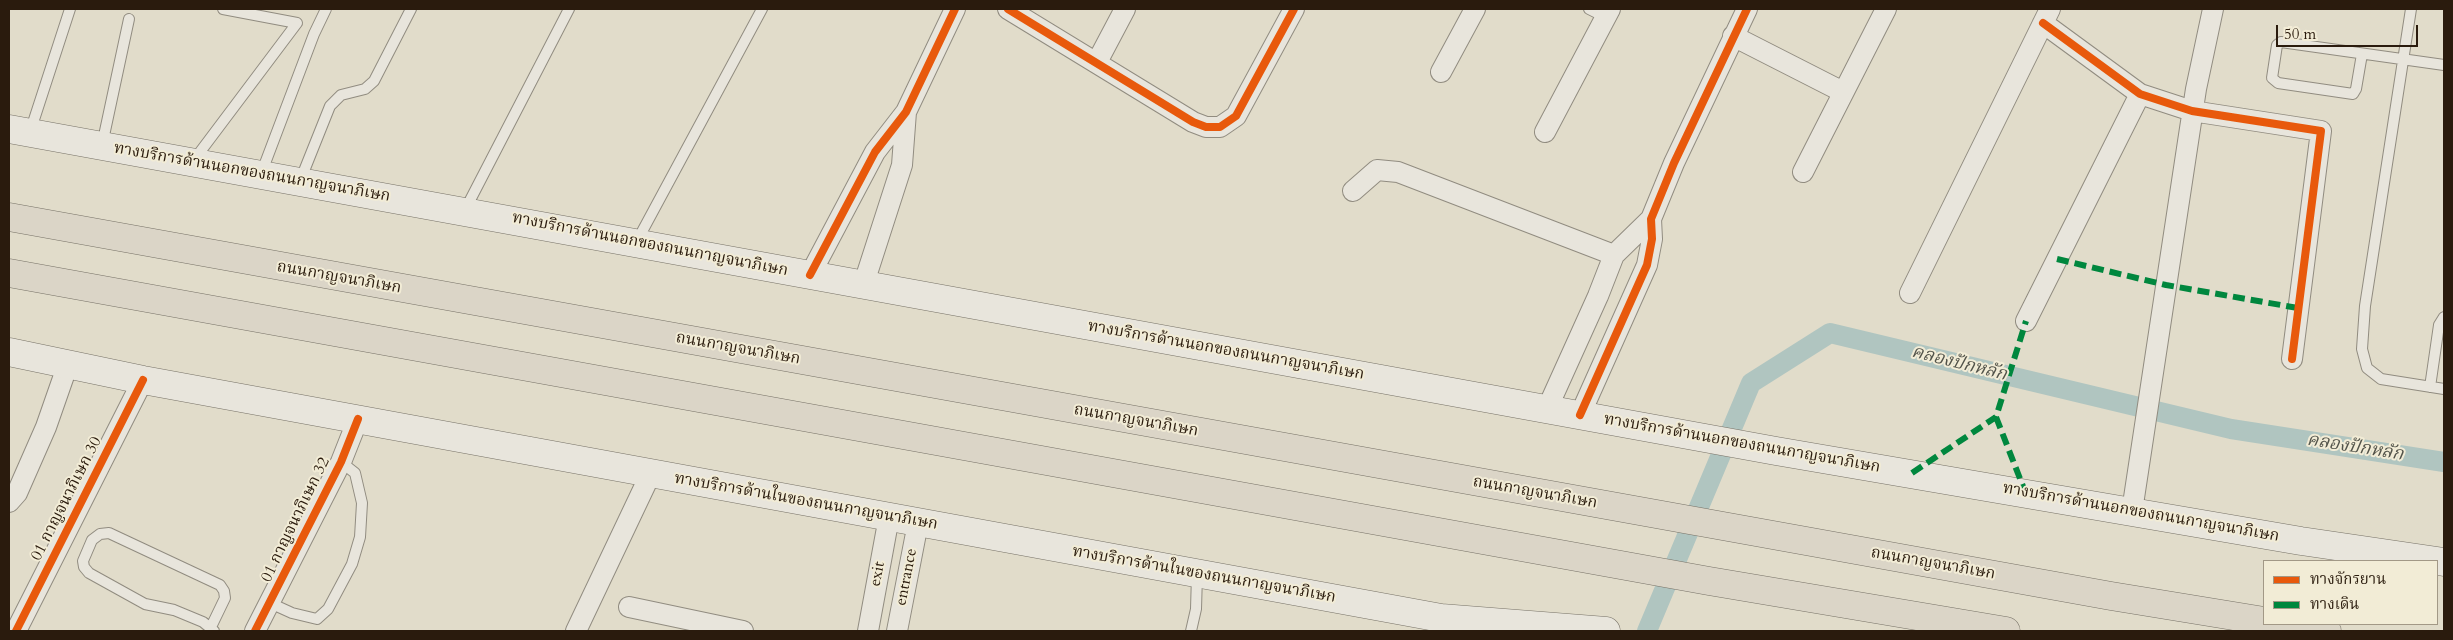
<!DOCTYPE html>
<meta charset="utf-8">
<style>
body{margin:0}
#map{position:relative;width:2453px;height:640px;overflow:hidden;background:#e1dcca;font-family:Cardo,"Noto Serif Thai",serif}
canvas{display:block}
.frame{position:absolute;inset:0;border:10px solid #2a1b0d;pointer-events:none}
.legend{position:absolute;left:2263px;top:560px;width:175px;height:65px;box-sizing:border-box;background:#f2ecd6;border:1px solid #a29886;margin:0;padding:6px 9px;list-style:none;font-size:15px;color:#2a1b0d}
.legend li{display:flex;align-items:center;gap:10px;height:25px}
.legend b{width:25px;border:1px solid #a29886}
.scale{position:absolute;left:2276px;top:25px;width:142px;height:22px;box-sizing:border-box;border:2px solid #2a1b0d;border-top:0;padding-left:6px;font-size:15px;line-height:18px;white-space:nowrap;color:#2a1b0d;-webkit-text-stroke:4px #f2ecd6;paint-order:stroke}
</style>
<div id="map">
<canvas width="2453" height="640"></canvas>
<div class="frame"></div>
<ul class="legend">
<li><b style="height:6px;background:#e8590c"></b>ทางจักรยาน</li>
<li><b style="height:6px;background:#00873e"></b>ทางเดิน</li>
</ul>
<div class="scale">50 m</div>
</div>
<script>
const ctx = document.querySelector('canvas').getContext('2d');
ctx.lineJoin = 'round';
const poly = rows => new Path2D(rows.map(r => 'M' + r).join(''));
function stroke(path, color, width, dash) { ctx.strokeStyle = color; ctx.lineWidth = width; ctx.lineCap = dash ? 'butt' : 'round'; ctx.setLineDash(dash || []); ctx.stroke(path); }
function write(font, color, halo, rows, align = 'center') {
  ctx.font = font + ' Cardo,"Noto Serif Thai",serif'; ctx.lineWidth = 4; ctx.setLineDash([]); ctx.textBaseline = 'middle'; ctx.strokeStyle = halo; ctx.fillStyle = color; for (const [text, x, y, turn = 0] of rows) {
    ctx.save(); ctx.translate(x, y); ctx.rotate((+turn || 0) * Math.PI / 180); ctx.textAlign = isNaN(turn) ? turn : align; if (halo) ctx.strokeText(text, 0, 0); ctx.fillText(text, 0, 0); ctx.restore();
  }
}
stroke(poly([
 [1647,631,1751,383,1830,333,2231,429,2444,462]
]), '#b0c5c0', 20);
const service = poly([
 [1589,9,1605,17],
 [2411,9,2365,306,2362,349,2367,368,2381,379,2444,389],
 [2362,54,2356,89,2353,94,2278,83,2272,78,2277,45,2281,42,2444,65],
 [30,132,70,9],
 [102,145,129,19],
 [194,160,297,23,223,9],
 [261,174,314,34,326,9],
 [300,181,330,106,341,95,365,89,374,81,411,9],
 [465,210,569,9],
 [637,241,762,9],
 [2430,387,2439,325,2444,317],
 [270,603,292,613,317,619,328,609,352,564,360,537,362,503,355,473,341,462],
 [211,627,225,598,224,591,220,585,109,533,100,534,92,540,83,561,84,567,89,573,145,604,174,610,203,622,214,631],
 [1191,631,1196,609,1197,575]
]);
const minor = poly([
 [1008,9,1193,122,1206,127,1220,127,1236,116,1294,9],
 [2043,23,2140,94,2192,111,2321,131,2292,359],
 [1733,36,1843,92],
 [1097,62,1125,9],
 [1441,72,1475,9],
 [1545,132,1610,9],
 [1803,172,1886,9],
 [1353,191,1377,170,1398,172,1614,255],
 [810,275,875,152,906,112,955,9],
 [863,286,902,165,906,112],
 [1910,293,2050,9],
 [2026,321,2140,94],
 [1547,409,1598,296,1614,255,1651,219],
 [1580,415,1647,265,1652,239,1651,219,1674,163,1747,9],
 [9,502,17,493,46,427,68,364],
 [2132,511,2196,89,2213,9],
 [629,607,743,631],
 [16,631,143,380],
 [255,631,341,462,358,419],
 [576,631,651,473],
 [868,631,889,517],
 [897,631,918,523]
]);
const secondary = poly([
 [9,129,1776,451,2301,541,2444,562],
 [9,352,143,380,1441,618,1606,631]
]);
const motorway = poly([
 [9,217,2111,596,2264,621],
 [9,273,1709,581,2006,631],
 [2281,624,2327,631]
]);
stroke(service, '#918c80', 12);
stroke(minor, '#918c80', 22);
stroke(secondary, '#777267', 29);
stroke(motorway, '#777267', 29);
stroke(service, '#e8e5dc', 10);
stroke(minor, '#e8e5dc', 20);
stroke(secondary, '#e8e5dc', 28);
stroke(motorway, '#dbd5c7', 28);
stroke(poly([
 [2057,259,2166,285,2298,308],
 [1996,417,2026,494],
 [1912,473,1996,417,2026,321]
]), '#00873e', 6, [12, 6]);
stroke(poly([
 [1008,9,1193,122,1206,127,1220,127,1236,116,1294,9],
 [2043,23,2140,94,2192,111,2321,131,2292,359],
 [810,275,875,152,906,112,955,9],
 [1580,415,1647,265,1652,239,1651,219,1674,163,1747,9],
 [16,631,143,380],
 [255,631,341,462,358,419]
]), '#e8590c', 8);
write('16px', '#2a1b0d', '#f2ecd6', [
 ["ทางบริการด้านนอกของถนนกาญจนาภิเษก",252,173,10],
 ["ทางบริการด้านนอกของถนนกาญจนาภิเษก",650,245,11],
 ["ถนนกาญจนาภิเษก",339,278,10],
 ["ถนนกาญจนาภิเษก",738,349,10],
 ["ทางบริการด้านนอกของถนนกาญจนาภิเษก",1226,351,10],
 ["ถนนกาญจนาภิเษก",1136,421,10],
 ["ทางบริการด้านนอกของถนนกาญจนาภิเษก",1742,444,10],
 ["ถนนกาญจนาภิเษก",1535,493,10],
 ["01 กาญจนาภิเษก 30",67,499,-63],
 ["ทางบริการด้านในของถนนกาญจนาภิเษก",806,502,10],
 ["ทางบริการด้านนอกของถนนกาญจนาภิเษก",2141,513,10],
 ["01 กาญจนาภิเษก 32",296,520,-64],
 ["ถนนกาญจนาภิเษก",1933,564,10],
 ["exit",878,574,-79],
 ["ทางบริการด้านในของถนนกาญจนาภิเษก",1204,575,10],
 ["entrance",907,577,-79]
]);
write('italic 18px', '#52534a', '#f2ecd6', [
 ["คลองปักหลัก",1959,364,14],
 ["คลองปักหลัก",2355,448,9]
]);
</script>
